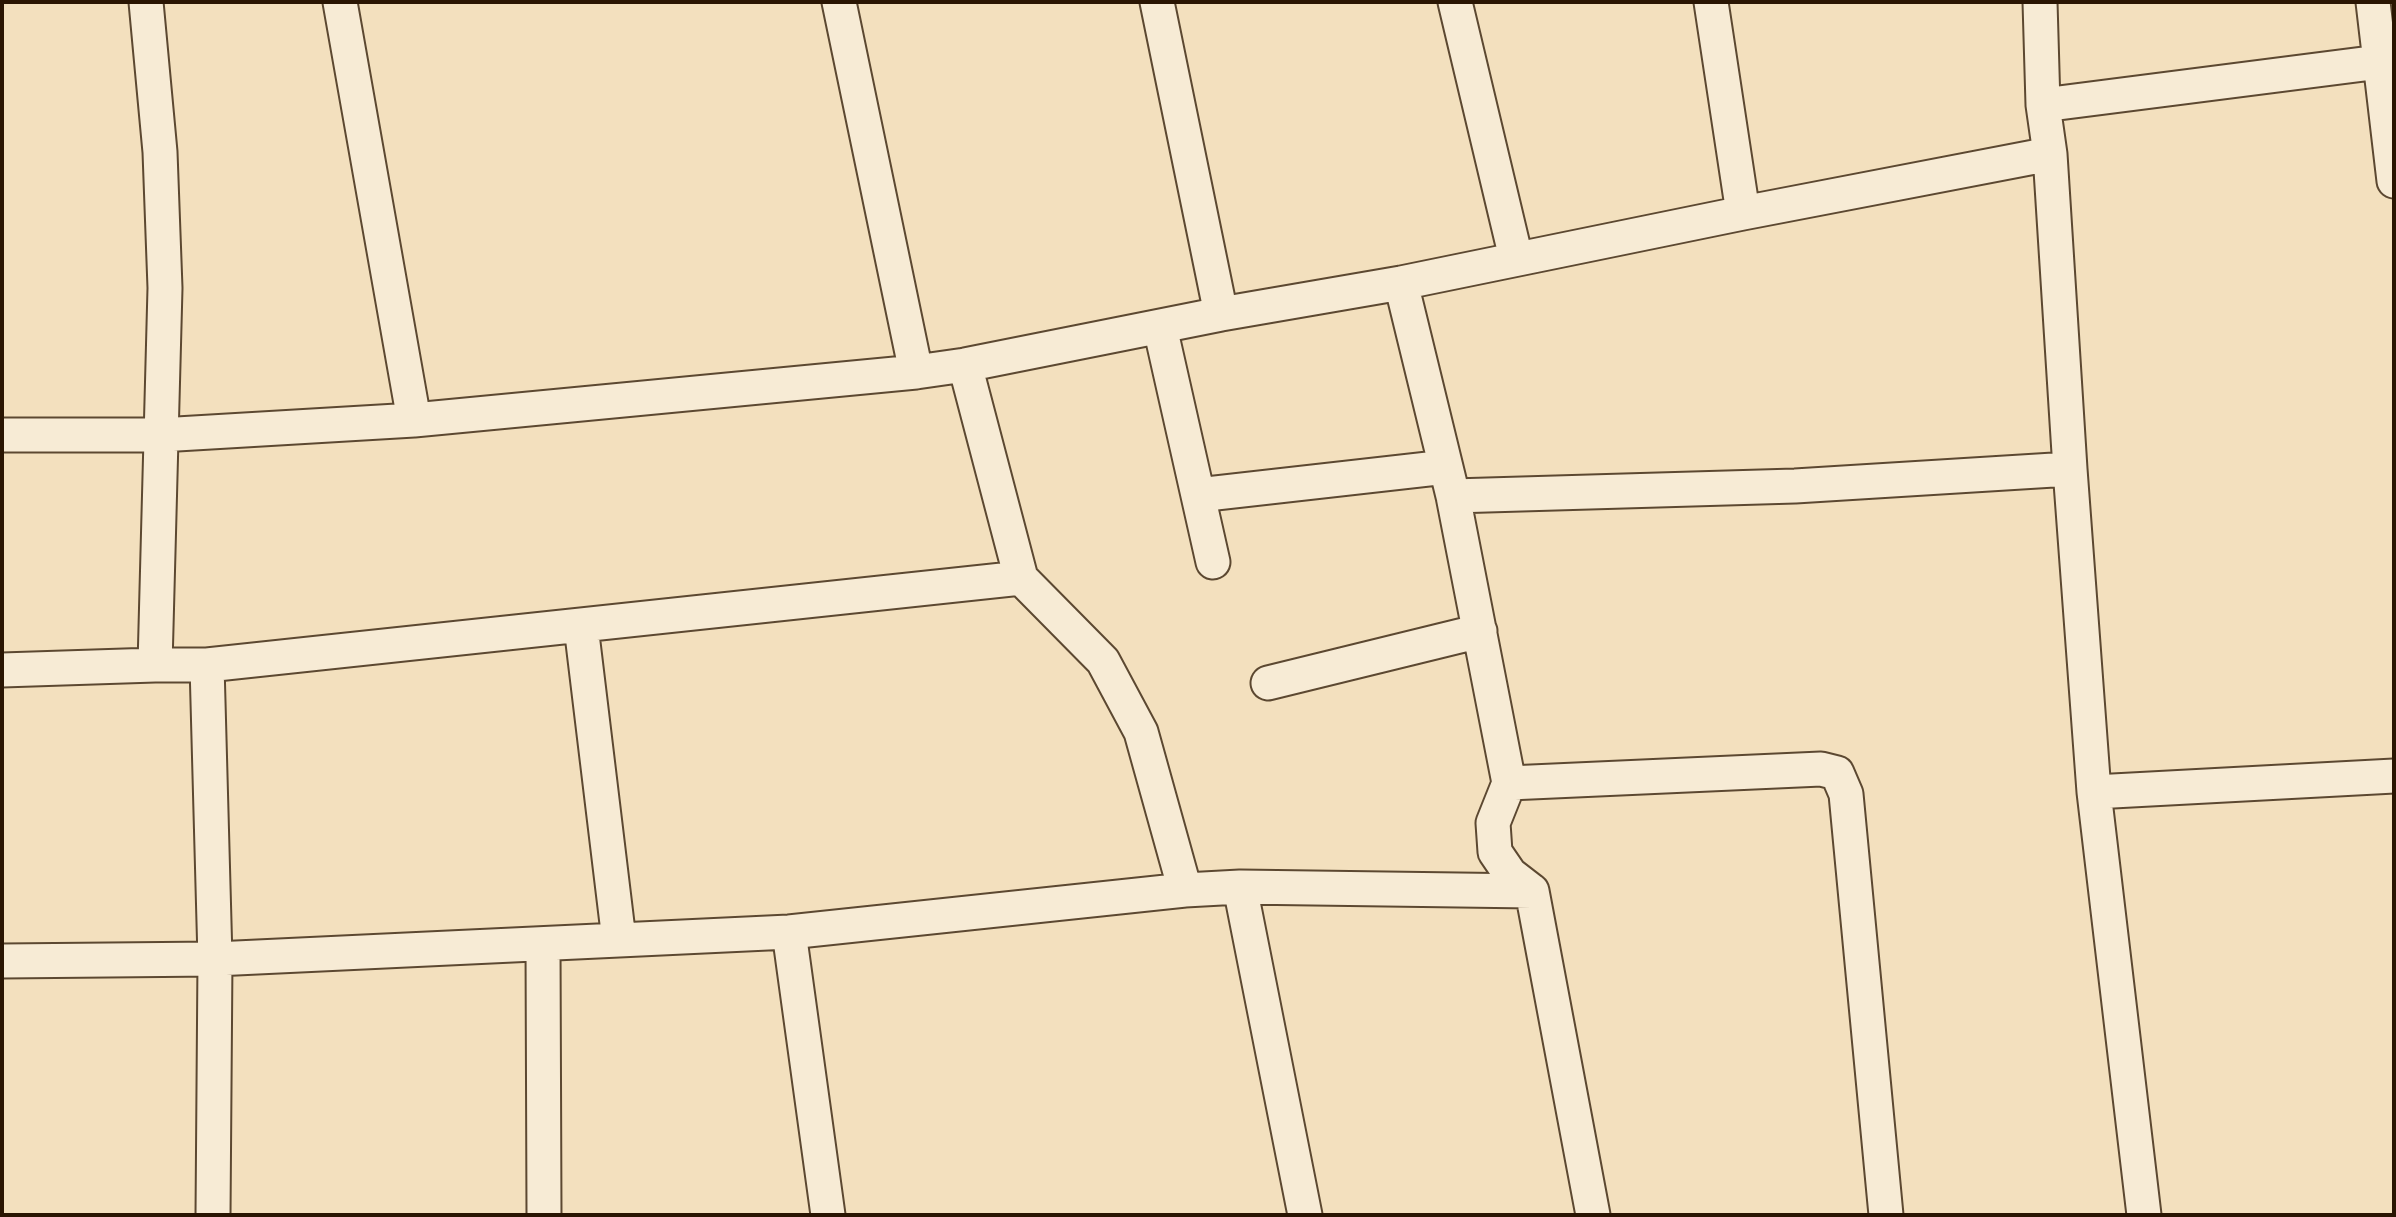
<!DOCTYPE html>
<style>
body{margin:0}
#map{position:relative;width:2396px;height:1217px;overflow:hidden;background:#f3e0be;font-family:"IM FELL DW Pica",serif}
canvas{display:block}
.frame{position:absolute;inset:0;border:4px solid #2a1502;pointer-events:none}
</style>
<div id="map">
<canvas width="2396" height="1217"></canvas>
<div class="frame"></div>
</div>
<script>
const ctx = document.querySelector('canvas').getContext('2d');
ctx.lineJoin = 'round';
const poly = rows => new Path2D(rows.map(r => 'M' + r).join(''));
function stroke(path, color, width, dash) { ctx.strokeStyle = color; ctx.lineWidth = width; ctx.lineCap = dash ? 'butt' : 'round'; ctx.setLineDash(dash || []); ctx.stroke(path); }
const street = poly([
 [146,2,160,152,165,288,155,665],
 [340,2,414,420],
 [839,2,916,372],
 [1157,2,1221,314],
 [1455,2,1516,258],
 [1711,2,1743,213],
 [2040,2,2043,105,2050,154,2070,469,2094,792,2144,1215],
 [2373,2,2394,181],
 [2043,105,2394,60],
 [1401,283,1453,496,1509,783,1493,823,1495,852,1510,874,1532,891,1593,1215],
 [1160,327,1213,562],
 [2,435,160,435,414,420,916,372,965,365,1221,314,1401,283,1743,213,2050,154],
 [1198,495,1446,467],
 [1453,496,1795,486,2070,469],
 [1021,578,1103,661,1141,732,1185,890],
 [581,626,619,940],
 [207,665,215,959,213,1215],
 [2,670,155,665,207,665,1021,578,965,365],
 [1268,683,1480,631],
 [1509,783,1821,769,1837,773,1846,794,1886,1215],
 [2094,792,2394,776],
 [1240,887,1305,1215],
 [789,932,828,1215],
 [543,944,544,1215],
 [2,961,215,959,789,932,1185,890,1240,887,1532,891]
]);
stroke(street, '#5c4831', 37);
stroke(street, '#f7ebd5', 33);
</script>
